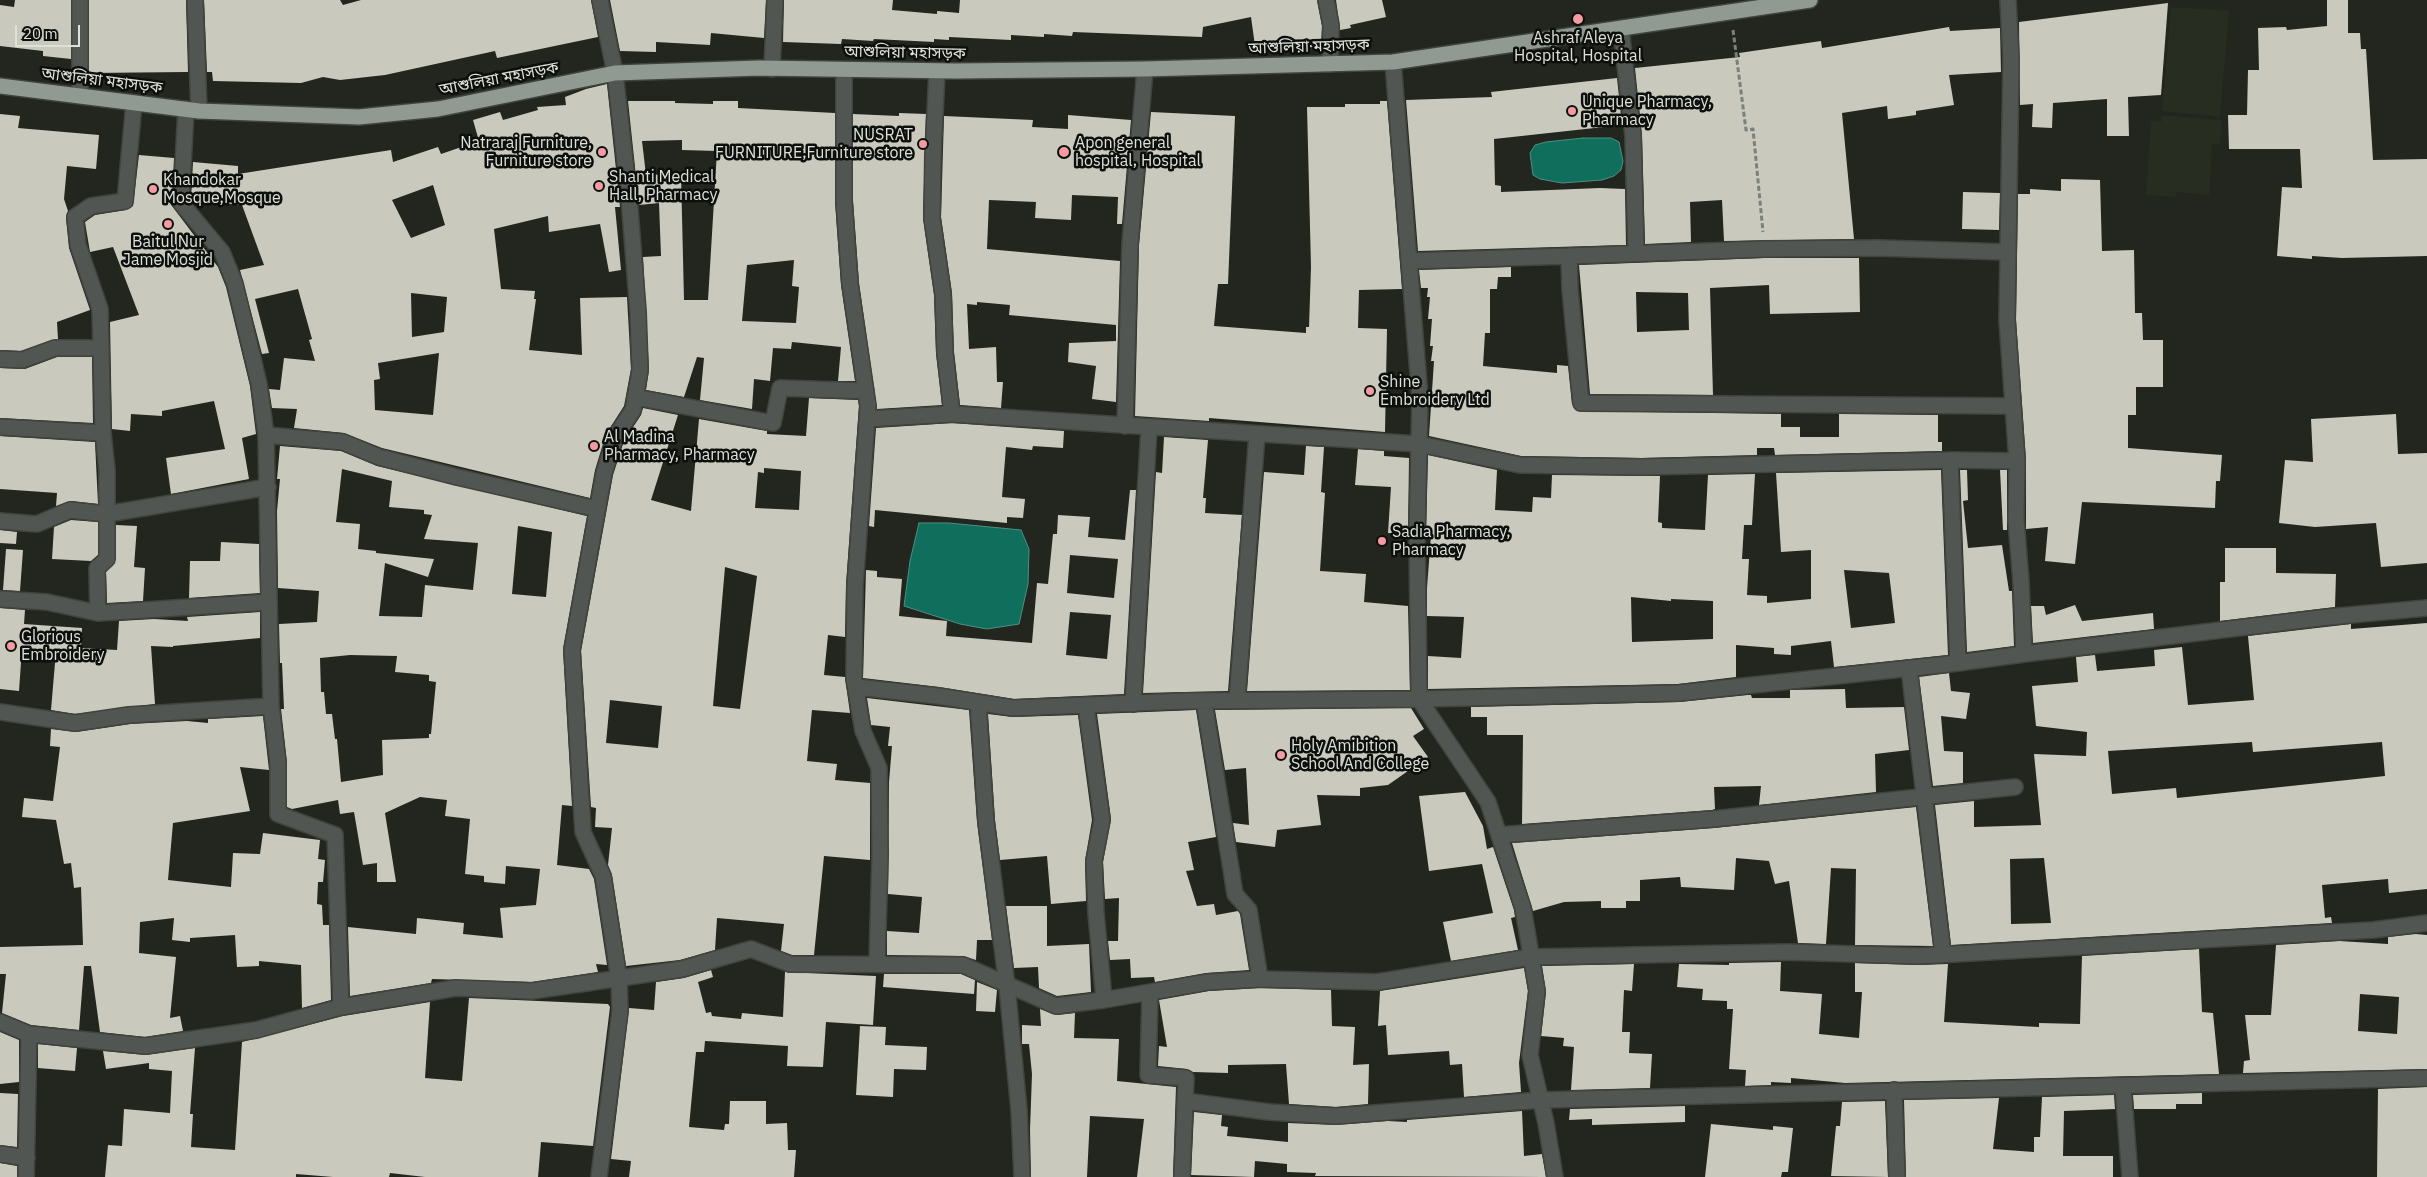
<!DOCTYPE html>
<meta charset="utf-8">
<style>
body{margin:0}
#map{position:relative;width:2427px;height:1177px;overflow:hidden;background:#22261f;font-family:"IBM Plex Sans",sans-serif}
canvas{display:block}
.scale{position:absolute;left:15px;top:25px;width:65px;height:22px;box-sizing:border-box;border:2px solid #dde0db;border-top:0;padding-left:6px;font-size:15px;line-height:18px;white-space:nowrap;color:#dde0db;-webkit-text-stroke:4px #0d0f0b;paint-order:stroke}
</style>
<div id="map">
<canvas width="2427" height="1177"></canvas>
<div class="scale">20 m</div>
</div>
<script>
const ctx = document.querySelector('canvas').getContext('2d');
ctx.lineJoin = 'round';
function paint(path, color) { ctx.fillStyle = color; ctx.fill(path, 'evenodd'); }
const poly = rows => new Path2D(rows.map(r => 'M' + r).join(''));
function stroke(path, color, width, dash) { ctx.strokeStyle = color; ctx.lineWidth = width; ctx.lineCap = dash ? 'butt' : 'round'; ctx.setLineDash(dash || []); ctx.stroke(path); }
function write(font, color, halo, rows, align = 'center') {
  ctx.font = font + ' "IBM Plex Sans","Noto Sans Bengali",sans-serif'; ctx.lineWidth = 5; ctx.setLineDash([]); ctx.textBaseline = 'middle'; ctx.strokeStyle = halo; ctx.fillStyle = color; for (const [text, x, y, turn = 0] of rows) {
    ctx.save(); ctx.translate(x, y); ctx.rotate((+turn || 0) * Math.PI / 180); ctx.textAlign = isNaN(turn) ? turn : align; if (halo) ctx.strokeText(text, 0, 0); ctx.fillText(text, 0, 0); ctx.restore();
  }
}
paint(poly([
 [2171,7,2229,11,2220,117,2162,111],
 [2162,115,2222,120,2220,145,2212,144,2209,195,2177,192,2176,197,2146,195,2151,121,2161,122]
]), '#272d20');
const water = poly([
 [1583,138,1611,138,1619,142,1623,161,1621,170,1614,176,1602,180,1562,183,1540,179,1533,175,1530,153,1535,145,1546,142,1583,138],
 [919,523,949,523,1021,530,1029,549,1028,584,1019,624,987,629,960,624,904,606,910,561,919,523]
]);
paint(water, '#106e5d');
stroke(water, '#4e9083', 1);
paint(poly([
 [15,0,71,0,71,59,43,56,43,51,0,46,0,5,14,7],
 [89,0,186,0,188,72,89,73],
 [204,0,340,0,343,5,361,0,591,0,598,37,497,58,495,51,385,75,340,80,323,77,301,83,213,81,212,72,207,72],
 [610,0,766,0,764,38,711,33,710,45,656,42,656,52,620,51],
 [784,0,893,0,892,10,937,14,937,11,959,13,960,0,1317,0,1322,26,1321,46,1256,53,1251,17,1203,27,1202,37,1073,32,1072,36,1044,34,1044,37,1011,35,1011,40,949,37,949,40,934,39,934,42,874,39,873,41,842,39,841,44,783,42],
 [1336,0,1382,0,1386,17,1350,25,1351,28,1340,30],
 [2327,0,2348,0,2348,33,2360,33,2361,49,2366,49,2373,160,2427,159,2427,256,2342,258,2312,256,2312,259,2277,256,2282,187,2302,188,2300,149,2229,149,2228,115,2247,115,2248,70,2259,70,2258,28,2286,27,2287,30,2327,26],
 [2168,3,2161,95,2128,97,2129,136,2107,136,2107,99,2053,103,2052,128,2032,127,2033,104,2020,105,2019,22],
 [1949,27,1950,31,2000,28,2001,72,1949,75,1954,105,1916,111,1916,115,1888,119,1887,106,1842,113,1854,239,1724,241,1722,200,1690,202,1691,242,1645,244,1642,136,1635,68,1740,57,1739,53,1821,41,1822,48],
 [1617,78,1622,125,1494,139,1495,185,1501,186,1501,192,1600,188,1625,189,1626,245,1418,251,1406,100,1492,97,1491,92],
 [607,84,620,207,615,207,621,270,609,272,600,224,549,232,548,216,494,229,501,289,535,291,534,299,536,299,529,350,582,355,580,298,627,297,631,369,624,406,606,434,595,470,590,498,382,448,344,433,294,428,297,409,272,408,269,389,280,390,284,358,315,361,309,340,312,339,298,289,255,299,269,353,262,354,240,270,264,265,242,205,191,200,193,162,238,166,238,174,391,150,393,162,438,147,441,154,479,141,473,120,500,112,503,120,538,110,537,107,566,105,565,97,586,89],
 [433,185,445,225,411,238,392,200],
 [411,293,447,297,444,332,412,337],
 [439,353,433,415,375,410,374,380,380,379,378,363],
 [628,101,675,101,675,103,713,104,713,101,738,101,738,108,835,113,835,201,841,285,855,381,838,381,841,347,792,342,791,349,773,348,770,381,754,379,752,409,700,400,704,358,697,357,684,397,646,390,649,370,643,257,661,256,659,203,639,205],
 [682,140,682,150,717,151,708,300,684,300,681,174,646,175,642,141],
 [794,260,792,286,799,287,796,323,742,321,747,265],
 [1380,101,1387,101,1402,289,1359,290,1358,328,1387,329,1385,432,1209,418,1209,421,1135,416,1139,245,1151,112,1235,116,1228,284,1218,284,1214,326,1306,333,1306,327,1309,327,1311,267,1307,107,1345,107,1345,104,1380,104],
 [899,113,926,114,923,218,934,295,936,353,942,405,877,409,859,283,853,201,853,114,899,116],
 [0,114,20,116,18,128,99,135,96,169,67,166,64,199,68,211,66,218,69,248,90,310,57,322,58,339,21,351,0,350],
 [1068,115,1131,120,1122,224,1117,224,1118,197,1072,195,1071,220,1035,218,1036,202,989,200,987,249,1120,261,1116,402,1092,399,1096,366,1068,362,1069,343,1116,341,1116,325,1009,315,1010,305,977,302,977,305,967,304,969,349,996,347,997,382,1003,382,1001,408,960,405,954,352,952,293,941,217,944,116,1033,120,1032,127,1068,129],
 [139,155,174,158,172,199,166,198,218,267,226,287,250,386,256,434,242,438,249,479,171,494,166,458,225,449,214,401,162,411,162,416,131,414,130,431,112,429,110,322,139,315,113,247,90,252,85,222,95,215,126,210,133,206],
 [2061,179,2100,180,2102,251,2134,250,2135,313,2142,313,2143,340,2163,340,2163,387,2136,387,2136,415,2128,415,2128,448,2222,455,2220,481,2216,481,2215,508,2082,502,2075,564,2045,561,2048,527,2026,529,2026,460,2016,320,2018,194,2030,194,2030,189,2061,191],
 [1963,192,2000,193,1999,230,1962,229],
 [1764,258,1859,258,1860,312,1770,314,1769,285,1710,288,1713,395,1590,394,1579,265],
 [1636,292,1688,293,1689,330,1637,332],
 [1511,267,1511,277,1498,277,1497,289,1490,289,1490,333,1485,333,1483,366,1557,373,1557,365,1568,366,1572,404,1577,411,1781,414,1781,427,1800,427,1800,437,1839,437,1839,414,1938,415,1938,442,1942,442,1942,451,1775,455,1774,448,1757,448,1757,455,1642,458,1521,456,1429,436,1434,361,1431,361,1433,346,1430,346,1432,319,1428,319,1430,297,1427,297,1428,288,1421,288,1419,270],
 [57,357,92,357,93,423,0,418,0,368,25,369],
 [809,398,858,400,859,406,846,585,845,637,828,635,824,675,845,677,850,713,812,710,807,761,837,764,835,780,870,783,870,860,824,856,814,955,792,955,781,951,784,924,717,918,715,950,680,960,626,966,612,875,608,865,612,828,595,827,596,808,591,807,581,651,613,475,624,441,641,415,643,408,678,415,651,500,691,511,699,419,767,431,767,434,806,436],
 [764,468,801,471,799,510,755,508,758,472,764,473],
 [725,567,757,576,740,709,713,706],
 [610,700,662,706,658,748,606,743],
 [2396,414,2398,454,2427,453,2427,563,2381,567,2376,523,2315,527,2279,523,2285,460,2313,462,2311,419],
 [952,423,1064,431,1063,448,1033,446,1032,450,1006,447,1002,497,1025,499,1023,518,1007,517,1007,523,875,510,874,527,869,526,876,428],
 [0,436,95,442,98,504,71,501,56,506,57,493,0,489],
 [1164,437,1208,440,1203,498,1206,498,1205,513,1242,515,1228,691,1143,693,1156,472,1162,473],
 [280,446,341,451,377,466,587,516,563,649,572,806,562,805,557,865,589,869,594,879,607,965,596,964,598,972,532,982,432,979,431,983,350,996,348,927,416,934,417,918,464,923,463,934,503,938,500,908,536,905,540,869,506,866,505,884,484,882,484,876,465,874,470,819,445,816,447,800,420,797,385,813,396,882,377,882,377,863,363,865,354,812,340,814,338,800,292,809,287,807,287,763,281,709,284,709,282,663,280,663,279,624,317,622,319,591,278,588,277,511,280,479,277,479],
 [342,469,392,481,389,507,424,510,424,514,432,515,424,539,478,543,473,590,425,585,422,617,379,616,385,563,428,577,434,559,376,553,376,551,358,549,360,524,336,522],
 [518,526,552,532,546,597,512,594],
 [350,655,397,656,395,672,429,675,429,681,436,682,431,734,429,734,429,738,382,740,383,775,341,782,337,739,335,739,332,714,326,714,324,692,321,692,320,658],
 [1306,446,1324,447,1321,492,1325,493,1320,571,1366,574,1364,602,1408,606,1410,690,1247,691,1264,472,1304,475],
 [1358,449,1384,451,1384,456,1409,458,1408,534,1388,533,1391,487,1355,485],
 [1428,455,1497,470,1495,510,1532,512,1533,497,1551,498,1552,475,1660,476,1658,522,1662,523,1662,528,1705,530,1708,475,1755,474,1752,525,1744,525,1742,559,1749,559,1747,595,1767,596,1767,603,1811,599,1811,550,1781,552,1776,473,1941,470,1948,655,1834,667,1831,641,1791,646,1791,655,1774,654,1774,648,1736,645,1736,677,1678,684,1428,689,1428,656,1461,658,1464,617,1427,616,1427,588,1431,535,1426,535],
 [1844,570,1889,573,1895,623,1851,628],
 [1631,597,1671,601,1671,599,1713,601,1713,639,1632,642],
 [1960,470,1967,470,1968,500,1963,501,1968,548,2002,545,2009,591,2012,591,2014,646,1967,652],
 [2000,470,2007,470,2007,530,2003,530],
 [1130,490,1136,490,1124,694,1014,699,939,687,863,678,866,570,877,571,877,577,902,579,899,616,947,621,946,636,1032,643,1037,583,1048,584,1053,534,1057,534,1058,515,1090,517,1088,537,1125,540],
 [1070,555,1118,559,1114,598,1067,593],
 [1070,612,1111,615,1107,659,1066,655],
 [71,520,98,522,98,555,91,561,52,559,54,527],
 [116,525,137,526,134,567,145,568,143,601,107,603,106,572,116,559],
 [0,530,17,532,16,544,0,543],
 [221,542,259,544,260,593,189,598,190,561,220,561],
 [2225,548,2276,548,2276,573,2336,574,2335,607,2220,621,2220,582,2225,582],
 [6,549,23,550,20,591,3,590],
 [2075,605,2082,621,2153,613,2154,629,2033,643,2031,606,2044,606,2046,615],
 [0,608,25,610,24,624,82,628,81,648,117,650,119,621,154,619,188,621,187,617,260,612,260,638,173,646,173,647,151,646,155,704,75,714,51,710,56,651,22,648,19,691,0,689],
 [2427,623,2427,889,2389,893,2388,879,2322,885,2325,918,2331,917,2332,923,1951,945,1935,805,1974,801,1974,827,2041,825,2034,754,2086,756,2087,732,2036,726,2032,686,2078,682,2076,657,2095,655,2097,671,2155,666,2154,650,2182,647,2188,705,2254,700,2248,636,2351,624,2351,629],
 [2252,742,2253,752,2382,742,2385,776,2177,798,2176,788,2112,794,2108,751],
 [2044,858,2051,923,2011,924,2010,859],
 [1949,673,1951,691,1970,693,1966,719,1941,716,1944,751,1963,752,1963,783,1933,786,1919,677],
 [1845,689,1846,708,1904,707,1909,750,1875,754,1876,792,1759,805,1761,786,1714,787,1715,809,1712,810,1522,824,1523,735,1487,735,1487,717,1471,717,1471,707,1679,702,1748,695,1751,695,1752,698,1790,698,1790,690],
 [867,698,969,710,977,822,992,940,977,940,976,960,963,956,887,955,887,931,919,933,922,897,888,894,889,782,892,746,888,746,890,727,871,725],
 [1411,708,1424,729,1413,736,1428,757,1388,785,1360,788,1360,796,1317,795,1321,825,1277,830,1275,847,1236,842,1233,823,1249,825,1246,768,1225,770,1215,710],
 [1196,710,1216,837,1188,842,1194,870,1186,871,1197,906,1214,904,1216,915,1238,911,1240,914,1249,970,1206,973,1155,982,1154,977,1131,978,1130,959,1110,960,1108,941,1118,941,1119,898,1105,899,1103,862,1111,819,1097,714],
 [988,714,1013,717,1078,715,1092,820,1085,861,1086,901,1051,904,1047,856,1000,860,995,820],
 [263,716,269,770,240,767,250,811,173,823,168,880,231,887,233,853,260,854,263,833,320,840,318,859,325,860,323,882,318,882,317,904,322,905,323,925,329,925,331,1000,302,1008,301,965,259,961,259,966,237,967,235,935,190,938,190,942,172,940,174,918,140,922,139,953,176,957,170,1018,180,1016,183,1031,145,1037,100,1032,91,966,84,966,79,1030,31,1025,2,1013,6,974,0,974,0,947,83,945,81,887,74,888,71,863,64,864,56,820,22,817,24,798,53,801,60,747,50,746,51,729,76,732,130,724,187,721,208,723,208,719],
 [1465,792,1483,826,1487,849,1493,847,1514,910,1515,917,1511,918,1518,950,1451,961,1443,922,1493,913,1482,864,1429,871,1419,796],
 [1916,807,1933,946,1855,945,1856,869,1831,868,1826,944,1798,943,1789,881,1775,884,1769,861,1736,858,1734,890,1681,887,1680,877,1640,880,1640,901,1626,901,1626,908,1601,908,1601,901,1564,902,1533,911,1512,843,1714,828],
 [1006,906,1047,906,1047,946,1089,944,1091,992,1057,996,1039,988,1038,967,1014,968],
 [2416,934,2427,935,2427,1069,2243,1073,2244,1061,2250,1060,2245,1015,2271,1015,2276,945,2339,941,2388,944,2388,937],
 [2360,994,2399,997,2397,1034,2358,1031],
 [2199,949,2202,1012,2213,1013,2219,1074,1845,1083,1791,1078,1791,1083,1771,1082,1771,1085,1745,1086,1746,1070,1729,1069,1733,1009,1727,1009,1727,1001,1702,1000,1703,989,1677,987,1679,964,1729,965,1729,963,1781,962,1780,991,1822,994,1819,1034,1859,1038,1862,992,1855,992,1855,963,1919,965,1948,964,1944,1022,2039,1027,2039,1023,2080,1024,2082,956],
 [1634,964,1632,991,1624,990,1622,1032,1630,1032,1629,1053,1652,1054,1650,1088,1571,1090,1574,1047,1563,1046,1564,1038,1541,1036,1546,992,1542,966],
 [1524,968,1528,991,1519,1063,1521,1092,1464,1097,1462,1064,1450,1065,1449,1051,1388,1055,1386,1025,1378,1026,1380,991],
 [711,970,713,977,698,982,706,1013,711,1012,712,1016,741,1019,742,1013,783,1017,785,972,876,976,873,1025,826,1022,823,1067,787,1066,788,1046,705,1041,704,1052,696,1052,689,1127,724,1130,725,1124,729,1124,730,1101,766,1101,766,1124,787,1123,788,1150,796,1150,794,1177,629,1177,631,1161,611,1159,629,1008,654,1010,656,982,684,978],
 [884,974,961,974,975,980,974,994,883,987],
 [977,982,997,990,995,1012,976,1011],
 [1260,988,1331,990,1332,1026,1355,1027,1353,1065,1369,1064,1368,1104,1336,1107,1289,1104,1286,1064,1228,1065,1228,1073,1193,1072,1187,1069,1158,1066,1159,1046,1167,1047,1159,1000,1209,991],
 [469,998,608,1004,610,1007,593,1146,541,1142,538,1177,425,1177,390,1173,389,1177,333,1177,296,1174,296,1177,105,1177,108,1145,122,1146,124,1109,170,1113,172,1071,149,1069,149,1063,106,1069,103,1051,146,1055,195,1048,190,1114,193,1114,191,1147,235,1150,242,1042,343,1016,430,1002,425,1078,462,1081],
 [1040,1009,1057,1015,1075,1013,1074,1038,1119,1039,1117,1081,1176,1087,1173,1177,1137,1177,1144,1119,1090,1116,1087,1177,1031,1177,1030,1130,1032,1074,1029,1044,1022,1044,1022,1025,1041,1026],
 [860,1026,886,1027,885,1045,927,1047,926,1070,894,1069,893,1097,856,1095],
 [0,1032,19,1040,19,1082,0,1084],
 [38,1044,77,1048,75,1071,38,1068],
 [2427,1087,2427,1177,2377,1177,2378,1089],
 [0,1093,18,1094,17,1147,0,1145],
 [2202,1093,2202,1104,2176,1104,2176,1109,2134,1109,2133,1095],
 [2114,1095,2115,1109,2064,1111,2063,1156,2113,1156,2113,1177,1906,1177,1904,1100,1999,1098,1993,1149,2034,1152,2034,1137,2040,1137,2042,1097],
 [1885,1101,1888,1177,1831,1176,1836,1126,1840,1126,1842,1102],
 [1685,1106,1685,1122,1592,1125,1592,1119,1569,1120,1570,1109],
 [1522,1111,1524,1156,1542,1154,1546,1177,1315,1176,1316,1173,1287,1172,1287,1164,1255,1161,1254,1177,1191,1175,1194,1112,1222,1115,1221,1126,1228,1127,1227,1136,1288,1142,1288,1123,1336,1125,1387,1121,1407,1122,1407,1120],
 [1711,1124,1773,1130,1773,1126,1793,1128,1788,1172,1782,1172,1781,1177,1705,1177],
 [0,1163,17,1166,17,1177,0,1177]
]), '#c9c9be');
const minor = poly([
 [195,0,199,111],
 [1326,0,1331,25,1330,64],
 [1621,29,1633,136,1636,253],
 [1393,62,1420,398,1417,535,1419,699,1488,802,1523,908,1537,991,1530,1055,1546,1123,1555,1177],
 [772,69,775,0],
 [844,70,844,201,850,284,868,406,855,586,854,679,863,731,879,768,880,855,877,964],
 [937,71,933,155,932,218,943,294,945,353,952,414],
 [80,96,80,0],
 [186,109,181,203,222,252,235,284,259,384,266,435,271,706,278,763,278,814,335,835,341,1007],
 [1569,256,1764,249,1879,248,2008,252],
 [1409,261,1569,256,1570,290,1581,403,2013,406],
 [0,359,22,360,55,348,101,348],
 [635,397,773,423,780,388,866,391],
 [867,419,952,414,1419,444,1520,465,1642,467,1950,460,2017,461],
 [1125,426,1130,244,1145,69],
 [0,427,103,433],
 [266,435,343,442,379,457,457,477,597,509],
 [1950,460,1958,663],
 [0,521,37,524,70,510,107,514,268,487],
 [0,599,47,602,98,613,269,602],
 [98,613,97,568,107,559,107,470,103,433,100,309,78,245,75,217,91,206,125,201,134,103],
 [2024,654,2328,617,2427,608],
 [1909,668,1943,954],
 [856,687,938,696,1013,708,1185,701,1419,699,1679,693,1958,663,2024,654,2021,582,2016,520,2017,461,2007,320,2011,59,2008,0],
 [1204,701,1235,894,1249,910,1260,979],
 [1237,701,1257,434],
 [978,703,986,821,1007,986,1019,1110,1022,1177],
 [1133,704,1149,428],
 [1086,706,1102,820,1094,861,1096,913,1104,1000],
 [0,712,75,723,129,715,271,706],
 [1499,835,1713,819,2015,787],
 [1150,992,1148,1075,1186,1078,1182,1177],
 [0,1022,29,1034,26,1177],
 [29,1034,145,1046,256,1030,341,1007,456,988,532,991,682,969,751,949,790,964,963,965,1056,1006,1104,1000,1208,982,1260,979,1377,982,1531,957,1787,952,1919,956,2373,930,2427,923],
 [2123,1086,2130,1177],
 [1894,1090,1897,1177],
 [1185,1101,1269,1112,1336,1116,1541,1100,2427,1078],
 [0,1154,27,1158],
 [599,1177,620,1011,619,979,603,876,583,832,572,650,604,473,615,437,633,410,640,370,638,312,629,197,615,73,600,0]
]);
const highway = poly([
 [0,86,199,111,359,117,438,109,615,73,759,68,955,71,1145,69,1393,62,1810,0]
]);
stroke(minor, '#40443d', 18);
stroke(highway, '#40443d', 18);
stroke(poly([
 [1733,30,1746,130,1753,129,1763,232]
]), '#7c807a', 3, [5, 2.5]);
stroke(minor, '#525653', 15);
stroke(highway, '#909a93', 15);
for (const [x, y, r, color] of [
 [1578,19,6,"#f49aa2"],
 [1572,111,5,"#f49aa2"],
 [923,144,5,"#f49aa2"],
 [602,152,5,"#f49aa2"],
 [1064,152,6,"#f49aa2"],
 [599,186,5,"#f49aa2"],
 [153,189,5,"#f49aa2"],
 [168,224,5,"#f49aa2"],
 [1370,391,5,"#f49aa2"],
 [594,446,5,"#f49aa2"],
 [1382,541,5,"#f49aa2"],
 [11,646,5,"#f49aa2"],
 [1281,755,5,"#f49aa2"]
]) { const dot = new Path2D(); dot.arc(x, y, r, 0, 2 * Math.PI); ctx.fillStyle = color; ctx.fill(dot); stroke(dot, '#0d0f0b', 2); }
write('16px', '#dde0db', '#0d0f0b', [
 ["Ashraf Aleya",1578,38,"center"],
 ["Hospital, Hospital",1578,56,"center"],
 ["Unique Pharmacy,",1582,102],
 ["Pharmacy",1582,120],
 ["NUSRAT",913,135,"right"],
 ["FURNITURE,Furniture store",913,153,"right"],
 ["Natraraj Furniture,",592,143,"right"],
 ["Furniture store",592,161,"right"],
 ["Apon general",1075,143],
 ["hospital, Hospital",1075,161],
 ["Shanti Medical",609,177],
 ["Hall, Pharmacy",609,195],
 ["Khandokar",163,180],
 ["Mosque,Mosque",163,198],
 ["Baitul Nur",168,242,"center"],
 ["Jame Mosjid",168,260,"center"],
 ["Shine",1380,382],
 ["Embroidery Ltd",1380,400],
 ["Al Madina",604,437],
 ["Pharmacy, Pharmacy",604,455],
 ["Sadia Pharmacy,",1392,532],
 ["Pharmacy",1392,550],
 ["Glorious",21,637],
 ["Embroidery",21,655],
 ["Holy Amibition",1291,746],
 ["School And College",1291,764]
], 'left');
write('16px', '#dde0db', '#0d0f0b', [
 ["আশুলিয়া মহাসড়ক",1309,47,-2],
 ["আশুলিয়া মহাসড়ক",905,53,1],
 ["আশুলিয়া মহাসড়ক",499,79,-11],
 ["আশুলিয়া মহাসড়ক",102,81,7]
]);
</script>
